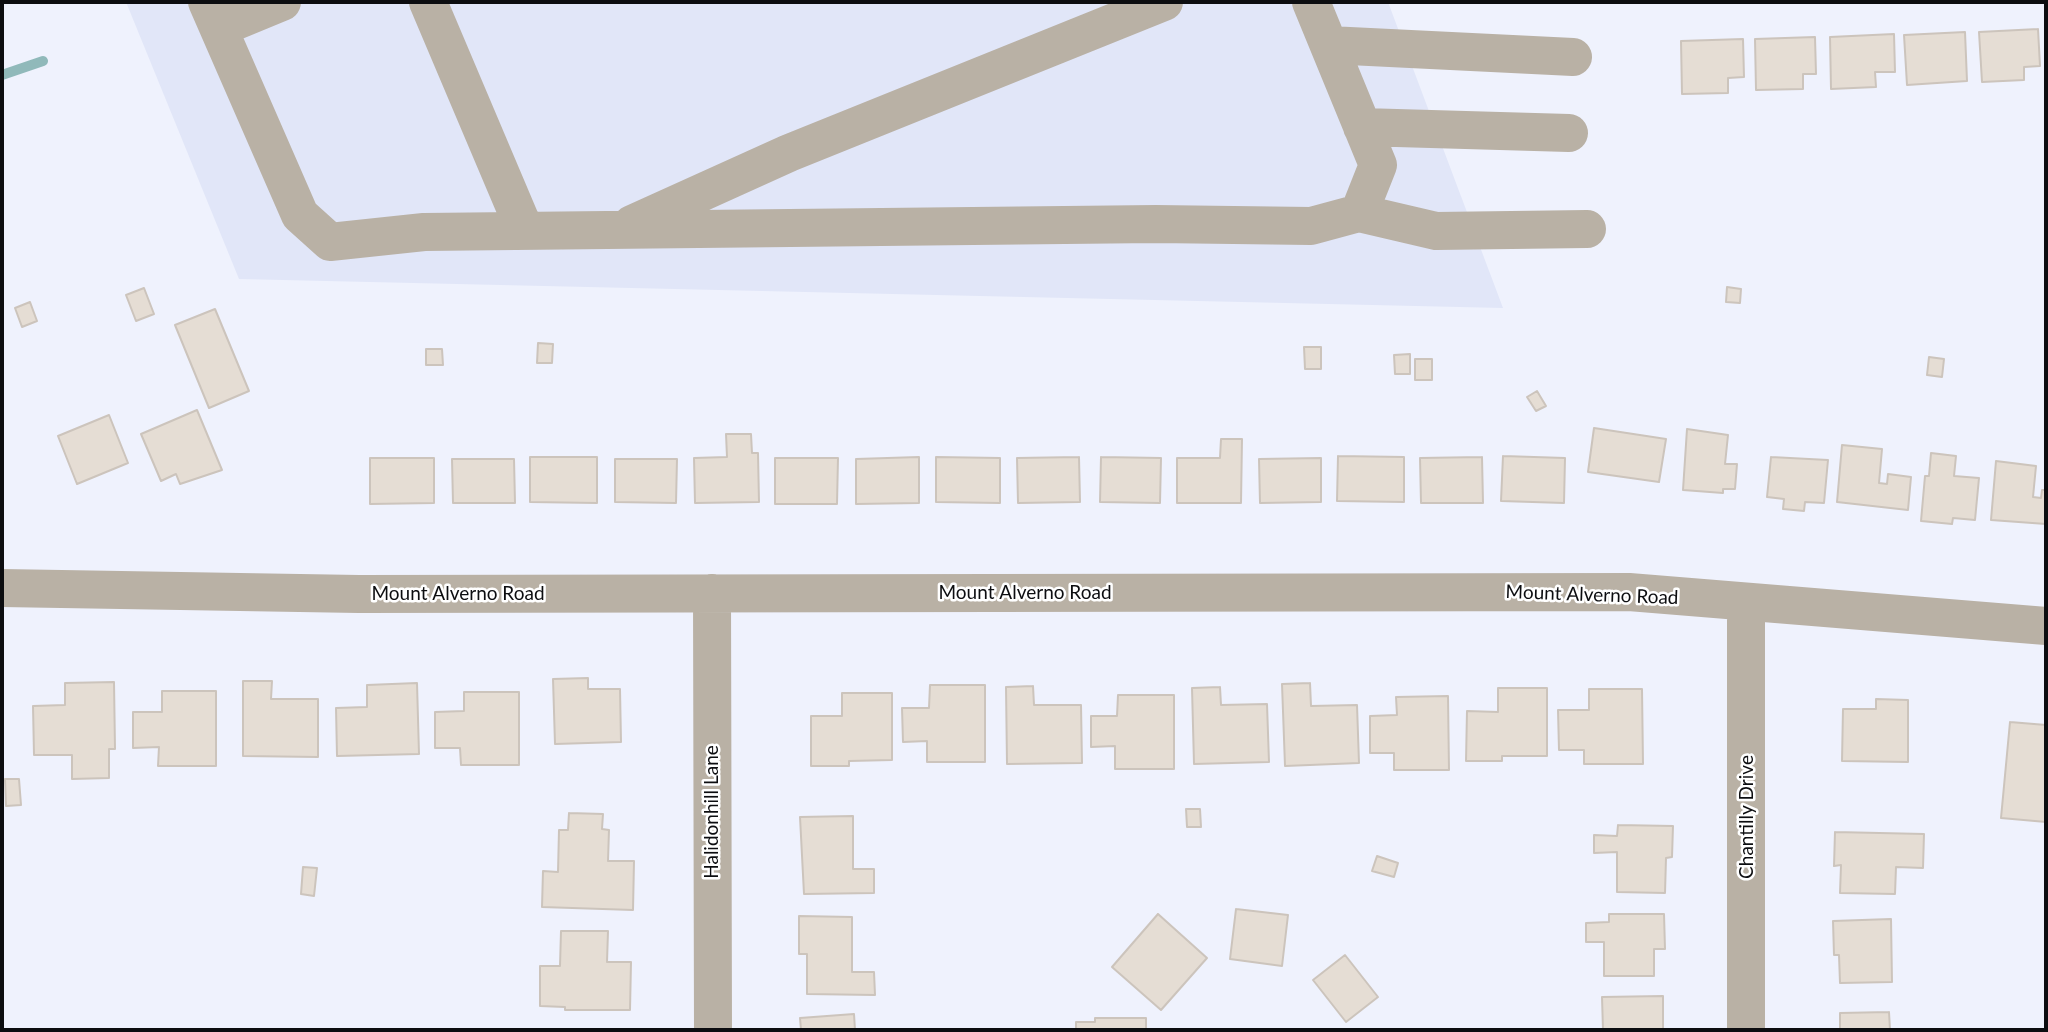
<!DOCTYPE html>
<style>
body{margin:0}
#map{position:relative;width:2048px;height:1032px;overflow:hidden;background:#eff2fd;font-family:Lato,sans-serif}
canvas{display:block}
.frame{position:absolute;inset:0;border:4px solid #0c0d10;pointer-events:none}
</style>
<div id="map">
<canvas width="2048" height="1032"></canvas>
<div class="frame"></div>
</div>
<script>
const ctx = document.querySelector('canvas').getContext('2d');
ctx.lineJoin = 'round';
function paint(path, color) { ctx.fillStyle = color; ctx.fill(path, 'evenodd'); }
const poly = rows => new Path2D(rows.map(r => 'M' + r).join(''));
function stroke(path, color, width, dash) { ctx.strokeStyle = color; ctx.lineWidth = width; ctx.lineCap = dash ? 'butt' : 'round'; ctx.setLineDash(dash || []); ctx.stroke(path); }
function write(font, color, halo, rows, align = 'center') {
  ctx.font = font + ' Lato,sans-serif'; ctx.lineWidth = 5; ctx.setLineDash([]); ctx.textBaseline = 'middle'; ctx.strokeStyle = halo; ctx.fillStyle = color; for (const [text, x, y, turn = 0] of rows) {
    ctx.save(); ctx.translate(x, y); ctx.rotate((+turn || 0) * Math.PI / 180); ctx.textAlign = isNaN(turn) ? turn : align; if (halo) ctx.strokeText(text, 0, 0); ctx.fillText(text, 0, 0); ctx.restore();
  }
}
paint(poly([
 [126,2,1388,2,1503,308,239,279]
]), '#e1e6f8');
stroke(poly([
 [2,75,43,61]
]), '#90b9ba', 10);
const building = poly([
 [2038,29,2040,66,2024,67,2024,80,1982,82,1979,32,2038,29],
 [1965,32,1967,81,1907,85,1904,35,1965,32],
 [1894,34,1895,72,1875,72,1876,87,1831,89,1830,37,1894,34],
 [1815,37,1816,74,1803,74,1803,89,1756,90,1755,39,1815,37],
 [1743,39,1744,77,1728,78,1728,93,1682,94,1681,41,1743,39],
 [1727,287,1741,289,1740,303,1726,302,1727,287],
 [144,288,154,314,136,321,126,295,144,288],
 [30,302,37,321,22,327,15,308,30,302],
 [215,309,249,391,209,408,175,325,215,309],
 [538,343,553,344,552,363,537,363,538,343],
 [1304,347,1321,347,1321,369,1305,369,1304,347],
 [426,349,442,349,443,365,426,365,426,349],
 [1410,354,1410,374,1395,374,1394,355,1410,354],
 [1929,357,1944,359,1942,377,1927,375,1929,357],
 [1415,359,1432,359,1432,380,1415,380,1415,359],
 [1537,391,1546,406,1536,411,1527,397,1537,391],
 [197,410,222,470,180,484,176,474,161,481,141,434,197,410],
 [109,415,128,463,77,484,58,436,109,415],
 [1594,428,1666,439,1659,482,1588,472,1594,428],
 [1687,429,1728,435,1725,464,1737,464,1735,489,1723,489,1723,493,1683,490,1687,429],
 [726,434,751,434,752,453,758,453,759,502,695,503,694,458,727,457,726,434],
 [1221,439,1242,439,1241,503,1177,503,1177,458,1220,458,1221,439],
 [1842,445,1882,449,1879,483,1887,484,1888,474,1911,477,1908,510,1837,502,1842,445],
 [1931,453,1956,456,1954,476,1979,478,1975,520,1953,518,1952,524,1921,521,1925,476,1929,476,1931,453],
 [1338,456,1404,457,1404,502,1337,501,1338,456],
 [1503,456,1565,458,1564,503,1501,501,1503,456],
 [530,457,597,457,597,503,530,502,530,457],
 [919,457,919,503,856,504,856,459,919,457],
 [936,457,1000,458,1000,503,936,502,936,457],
 [1079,457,1080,502,1018,503,1017,458,1079,457],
 [1101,457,1161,458,1160,503,1100,502,1101,457],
 [1482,457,1483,503,1421,503,1420,458,1482,457],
 [1771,457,1828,460,1824,503,1805,502,1804,511,1783,509,1784,499,1767,497,1771,457],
 [370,458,434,458,434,503,370,504,370,458],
 [775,458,838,458,837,504,775,504,775,458],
 [1321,458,1321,502,1260,503,1259,459,1321,458],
 [452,459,514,459,515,503,453,503,452,459],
 [615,459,677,459,676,503,615,502,615,459],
 [1996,461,2036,466,2033,497,2041,498,2042,490,2046,490,2046,524,1991,520,1996,461],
 [588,678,588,689,620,689,621,742,555,744,553,679,588,678],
 [243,681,272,681,271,699,318,699,318,757,243,756,243,681],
 [114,682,115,749,109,749,109,778,72,779,72,755,34,755,33,706,65,705,65,683,114,682],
 [417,683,419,754,337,756,336,708,367,707,367,685,417,683],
 [1310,683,1311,706,1357,705,1359,763,1285,766,1282,684,1310,683],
 [930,685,985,685,985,762,927,762,927,741,903,742,902,708,929,708,930,685],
 [1033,686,1034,705,1081,705,1082,763,1007,764,1006,687,1033,686],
 [1220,687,1221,705,1267,704,1269,762,1194,764,1192,688,1220,687],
 [1498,688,1547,688,1547,756,1502,756,1502,761,1466,761,1467,711,1498,712,1498,688],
 [1589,689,1642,689,1643,764,1584,764,1584,750,1559,750,1558,710,1589,710,1589,689],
 [162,691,216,691,216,766,158,766,159,747,133,748,133,712,162,712,162,691],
 [464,692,519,692,519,765,461,765,460,748,435,748,435,712,464,711,464,692],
 [842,693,892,693,892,760,849,761,849,766,811,766,811,716,842,716,842,693],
 [1118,695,1174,695,1174,769,1115,769,1115,746,1091,747,1091,716,1117,716,1118,695],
 [1448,696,1449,770,1394,770,1394,753,1370,753,1370,716,1397,715,1396,697,1448,696],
 [1876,699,1908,700,1908,762,1842,761,1843,709,1876,709,1876,699],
 [2010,722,2046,725,2046,822,2001,818,2010,722],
 [5,779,19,779,21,805,6,806,5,779],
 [1186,809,1200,809,1201,827,1187,827,1186,809],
 [569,813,603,814,602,829,609,830,608,861,634,861,633,910,542,907,543,871,558,872,559,830,568,830,569,813],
 [853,816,853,869,874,869,874,893,804,894,800,817,853,816],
 [1618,825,1673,826,1672,857,1666,858,1665,893,1617,892,1617,852,1594,853,1594,835,1617,836,1618,825],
 [1835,832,1924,834,1923,868,1896,867,1895,894,1840,893,1841,865,1834,866,1835,832],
 [1377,856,1398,863,1394,877,1372,871,1377,856],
 [303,867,317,868,314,896,301,894,303,867],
 [1236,909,1288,915,1282,966,1230,959,1236,909],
 [1158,914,1207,958,1161,1010,1112,967,1158,914],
 [1609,914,1664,914,1665,949,1654,949,1654,976,1604,976,1604,942,1586,942,1586,923,1609,922,1609,914],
 [799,916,852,917,852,972,874,972,875,995,807,994,807,954,799,954,799,916],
 [1891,919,1892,982,1840,983,1839,955,1834,955,1833,921,1891,919],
 [561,931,608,931,607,962,631,962,630,1010,565,1010,565,1007,540,1006,540,966,560,966,561,931],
 [1345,955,1378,997,1346,1022,1313,980,1345,955],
 [1663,996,1663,1030,1603,1030,1602,997,1663,996],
 [1889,1012,1890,1030,1840,1030,1840,1013,1889,1012],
 [854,1014,855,1030,801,1030,800,1018,854,1014],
 [1095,1018,1146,1018,1146,1030,1076,1030,1076,1022,1095,1022,1095,1018]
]);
paint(building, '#e5ddd4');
stroke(building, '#ccc4bc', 2);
stroke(poly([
 [207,2,300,215,330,242,424,232,1156,224,1311,226,1359,213,1378,165,1311,2],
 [428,2,525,231],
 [219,28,282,2],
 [1329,45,1573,57],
 [1362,127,1569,133],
 [1359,213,1436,231,1587,229],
 [632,224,789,153,1164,2],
 [2,588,359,594,1629,592,2046,626],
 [712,593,713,1030],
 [1746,1030,1746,604]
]), '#b9b1a5', 38);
write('19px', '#0c0d10', '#fff', [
 ["Mount Alverno Road",1025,593],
 ["Mount Alverno Road",458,594],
 ["Mount Alverno Road",1592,595,2],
 ["Halidonhill Lane",712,812,-90],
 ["Chantilly Drive",1747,817,-90]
]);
</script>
